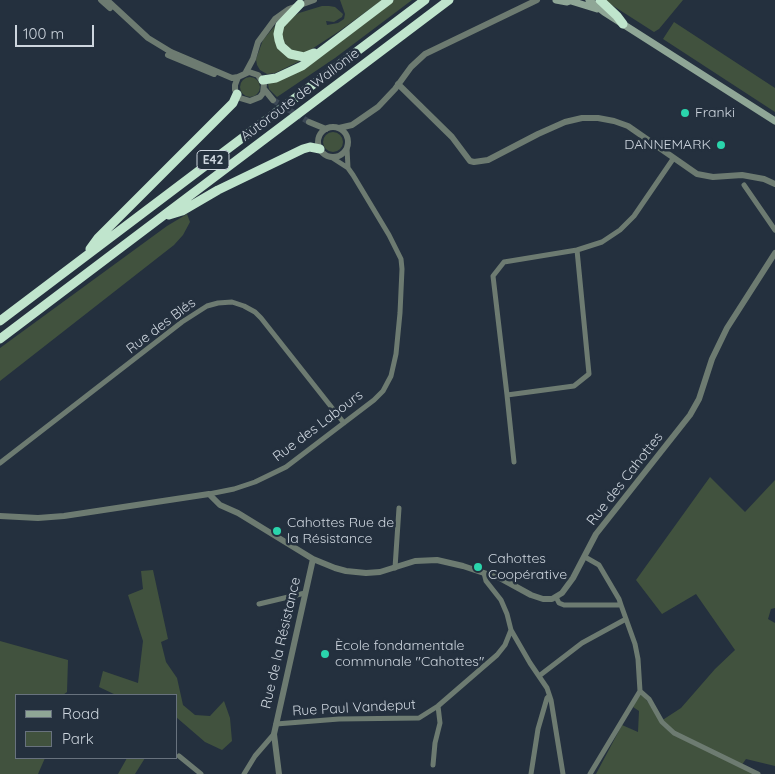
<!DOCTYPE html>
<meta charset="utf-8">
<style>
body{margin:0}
#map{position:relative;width:775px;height:774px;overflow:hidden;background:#24303e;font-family:Quicksand,sans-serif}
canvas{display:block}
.legend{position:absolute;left:15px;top:694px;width:162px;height:65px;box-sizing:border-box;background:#24303e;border:1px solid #68727e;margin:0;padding:6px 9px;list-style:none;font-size:15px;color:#cdd5de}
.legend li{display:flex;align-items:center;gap:10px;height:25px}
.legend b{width:25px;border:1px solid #68727e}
.scale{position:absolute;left:15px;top:25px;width:79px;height:22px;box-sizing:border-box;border:2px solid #cdd5de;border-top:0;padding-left:6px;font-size:15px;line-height:18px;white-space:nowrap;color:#cdd5de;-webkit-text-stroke:4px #24303e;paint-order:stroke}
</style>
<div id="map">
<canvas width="775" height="774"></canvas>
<ul class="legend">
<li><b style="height:6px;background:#8fa696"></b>Road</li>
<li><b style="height:14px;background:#41523e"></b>Park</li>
</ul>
<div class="scale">100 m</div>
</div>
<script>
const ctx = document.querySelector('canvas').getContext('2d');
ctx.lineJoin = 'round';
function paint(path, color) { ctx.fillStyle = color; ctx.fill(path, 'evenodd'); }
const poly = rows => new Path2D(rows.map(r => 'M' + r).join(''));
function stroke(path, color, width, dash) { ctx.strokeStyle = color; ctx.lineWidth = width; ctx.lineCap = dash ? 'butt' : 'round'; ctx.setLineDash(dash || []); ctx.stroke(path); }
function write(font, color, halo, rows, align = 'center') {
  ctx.font = font + ' Quicksand,sans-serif'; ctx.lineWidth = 5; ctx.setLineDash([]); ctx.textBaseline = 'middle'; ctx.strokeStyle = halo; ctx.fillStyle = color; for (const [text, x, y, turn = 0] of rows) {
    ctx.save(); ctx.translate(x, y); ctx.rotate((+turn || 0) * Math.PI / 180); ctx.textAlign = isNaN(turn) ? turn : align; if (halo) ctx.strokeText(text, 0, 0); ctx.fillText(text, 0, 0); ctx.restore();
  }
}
paint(poly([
 [340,0,382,0,338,32,304,54,291,51,283,43,281,31,289,19,299,13,322,6,329,6,335,7,343,14,342,17,334,22,326,21,327,25,338,23,344,19,345,14],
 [394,0,412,0,335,58,277,97,269,89,268,84,329,48],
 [604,0,683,0,659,29,654,32],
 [278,22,275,36,302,60,275,73,267,74,260,70,257,65,256,59,263,40],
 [674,22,775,88,775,112,663,39],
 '240 87a10 10 0 1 1 20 0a10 10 0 1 1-20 0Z',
 '323 142a10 10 0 1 1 20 0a10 10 0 1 1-20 0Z',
 [187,214,190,222,183,235,174,245,0,381,0,348,167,226],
 [710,477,745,512,775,480,775,608,771,609,768,619,775,623,775,766,746,759,741,766,758,774,596,774,622,725,638,732,639,711,633,707,639,695,643,695,661,721,681,708,715,669,735,650,696,594,662,614,636,580],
 [153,570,168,639,161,642,166,662,177,678,183,705,195,715,210,716,224,701,230,718,232,741,222,750,205,742,176,717,176,695,116,695,99,687,103,671,138,683,143,641,128,595,143,589,141,571],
 [0,641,68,660,67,692,63,695,16,695,16,758,45,758,38,774,0,774],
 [127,758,145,758,135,774,118,774]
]), '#41523e');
stroke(poly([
 [273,100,309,122]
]), '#3d4956', 6, [6, 3]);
stroke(poly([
 [347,148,348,168],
 [744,185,775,230],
 [577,250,589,374,574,386,507,395,493,276,504,262,577,250,602,242,620,230,634,216,673,159],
 [507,395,514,462],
 [0,463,182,322,207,306,218,303,232,302,244,306,255,312,261,318,344,423],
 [209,494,234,489,255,482,286,467,374,400,383,391,391,376,396,354,400,313,402,269,401,259,389,235,353,175,348,168,331,157],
 [585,557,599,565,619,599,621,605],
 [395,568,399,508],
 [484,573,486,581,501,600,507,614,511,630,530,663,547,688,551,700,563,774],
 [556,597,559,603,564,605,621,605,635,644,638,659,640,691,649,699,662,722,674,733,758,774],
 [259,604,305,593],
 [539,676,582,643,626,619],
 [276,724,339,719,419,718,438,706,497,655,505,645,511,630],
 [179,756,201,774],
 [433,765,435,743,440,723,438,706],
 [244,774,255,756,274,734],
 [531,774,538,729,547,698,549,696],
 [590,774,640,691]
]), '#6d7b71', 5);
stroke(poly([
 [101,0,110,8],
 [107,0,148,38,171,52,232,78,238,77,249,72,258,75,264,84,263,93,260,97,250,101,240,98,235,90,235,85,238,77],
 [168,55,214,74],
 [246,72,253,59,258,42,275,19,289,9,314,0],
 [398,84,452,137,470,161,474,162,488,160,538,134,565,122,582,118,598,118,614,121,628,126,697,174,713,177,742,175,764,179,775,184],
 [264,89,273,100],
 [309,122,326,129],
 '318 142a15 15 0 1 1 30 0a15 15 0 1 1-30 0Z',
 [339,128,352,125,378,107,395,89,411,67,425,54,537,0],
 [0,516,38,518,64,516,209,494,220,505,238,513,313,559,335,568,346,571,366,573,380,572,415,561,437,560,463,566,484,573,500,578,531,595,543,599,552,599,562,593,573,578,596,534,690,415,699,399,712,359,727,328,775,253],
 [279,774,274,734,313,559]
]), '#6d7b71', 6);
stroke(poly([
 [556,0,567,2,573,0],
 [589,0,604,12,775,121],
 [571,1,597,9]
]), '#8fa696', 7);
stroke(poly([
 [600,0,617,16,623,24],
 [300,4,280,25,278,34,279,40,281,46,290,54,304,57,314,53],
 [263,80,276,78,302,66,389,0],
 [169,215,182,211,218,190,303,149,310,147,320,149],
 [90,249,98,238,233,103,237,94],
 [0,321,425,0],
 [0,339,449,0]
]), '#c0e5cd', 9);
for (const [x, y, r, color] of [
 [685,113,5,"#2ad5ac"],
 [721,145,5,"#2ad5ac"],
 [277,531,5,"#2ad5ac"],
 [478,567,5,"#2ad5ac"],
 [325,654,5,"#2ad5ac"]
]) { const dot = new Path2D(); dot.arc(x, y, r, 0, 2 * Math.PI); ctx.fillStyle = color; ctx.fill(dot); stroke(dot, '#24303e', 2); }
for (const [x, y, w] of [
 [213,160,32]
]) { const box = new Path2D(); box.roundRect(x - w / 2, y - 9.5, w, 19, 4); ctx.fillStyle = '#24303e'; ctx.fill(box); stroke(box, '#cdd5de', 1); }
write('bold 12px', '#cdd5de', null, [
 ["E42",213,160]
]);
write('14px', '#cdd5de', '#24303e', [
 ["Autoroute de Wallonie",300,95,-37],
 ["Rue des Blés",161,326,-37],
 ["Rue des Labours",318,426,-37],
 ["Rue des Cahottes",625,479,-52],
 ["Rue de la Résistance",281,643,-77],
 ["Rue Paul Vandeput",354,708,-3]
]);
write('14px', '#cdd5de', '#24303e', [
 ["Franki",695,113],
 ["DANNEMARK",711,145,"right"],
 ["Cahottes Rue de",287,523],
 ["la Résistance",287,539],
 ["Cahottes",488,559],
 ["Coopérative",488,575],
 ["Ècole fondamentale",335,646],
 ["communale \"Cahottes\"",335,662]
], 'left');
</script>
